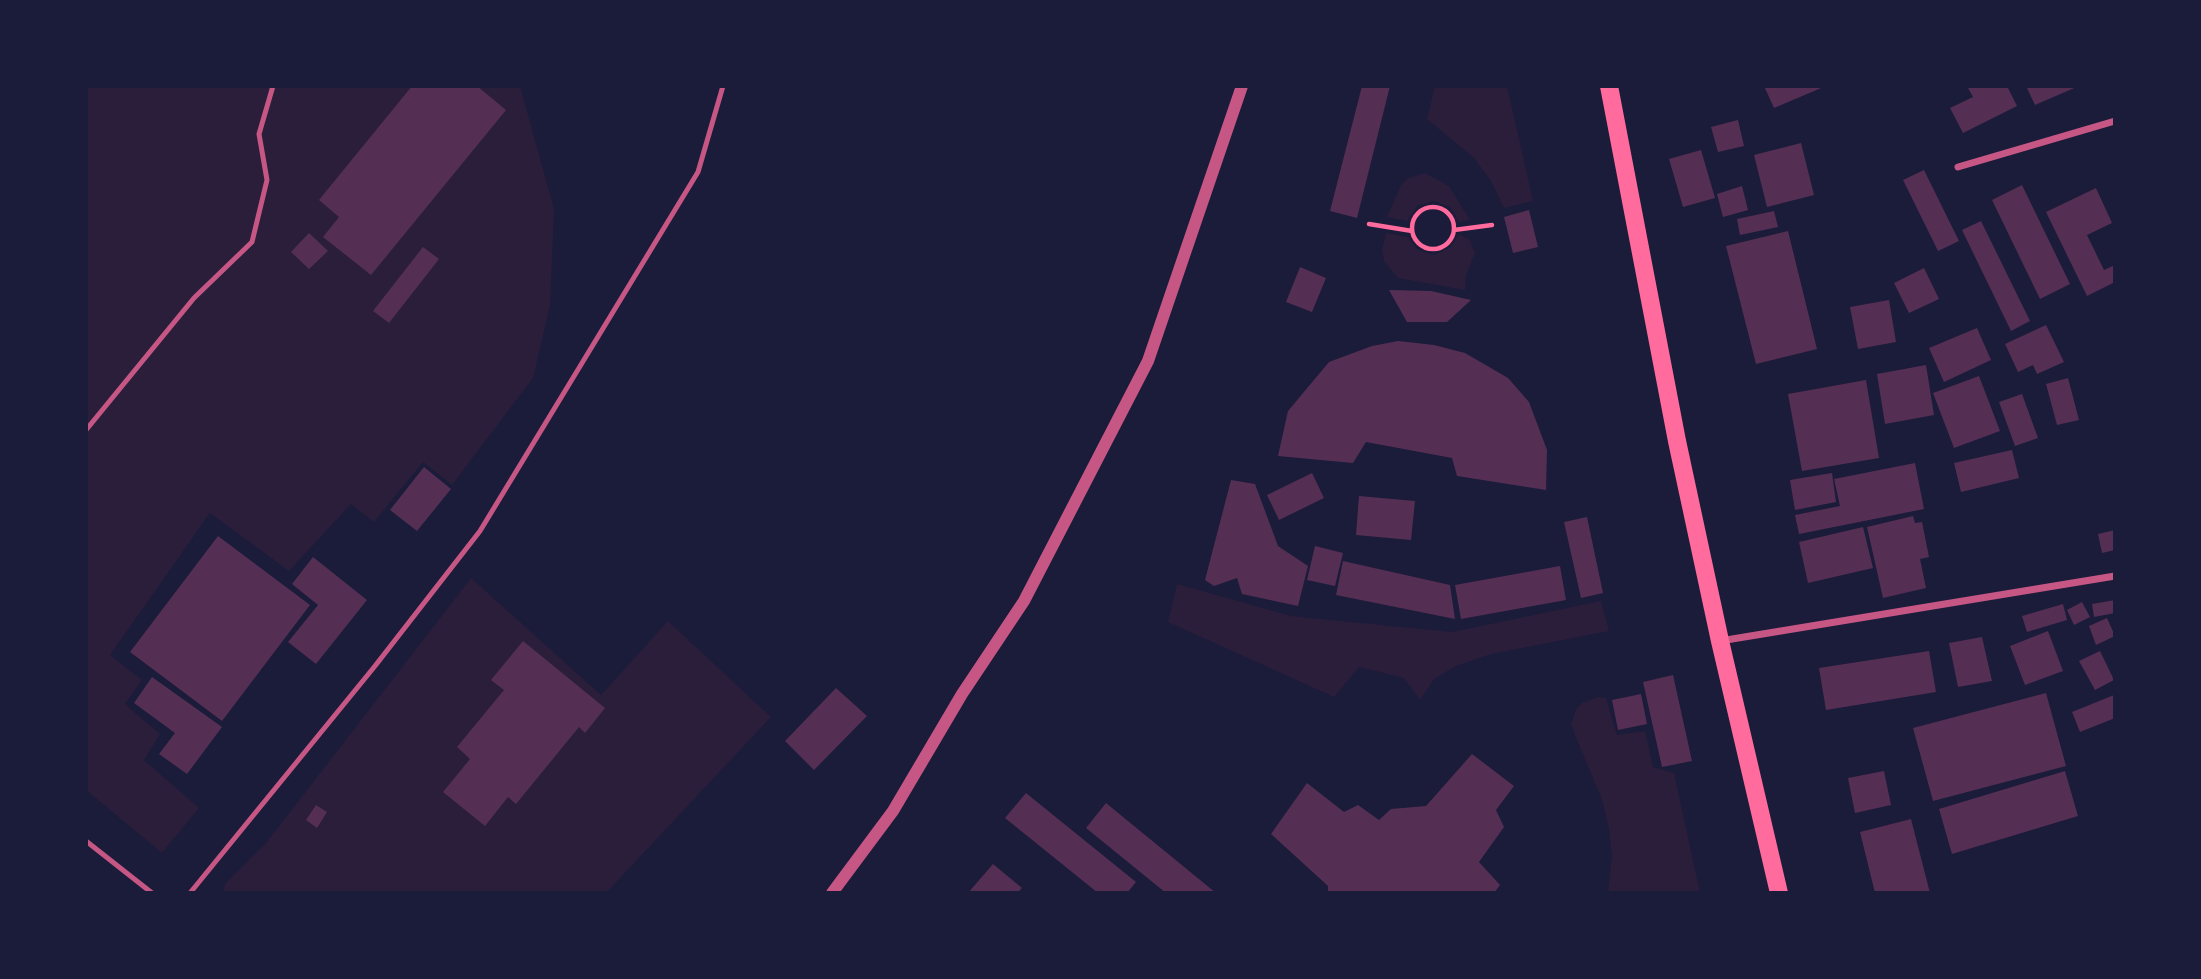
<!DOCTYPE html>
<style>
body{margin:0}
#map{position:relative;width:2201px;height:979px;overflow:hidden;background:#1b1b3a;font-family:Karla,sans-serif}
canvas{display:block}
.frame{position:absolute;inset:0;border:88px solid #1b1b3a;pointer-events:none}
</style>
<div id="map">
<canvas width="2201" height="979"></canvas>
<div class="frame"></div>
</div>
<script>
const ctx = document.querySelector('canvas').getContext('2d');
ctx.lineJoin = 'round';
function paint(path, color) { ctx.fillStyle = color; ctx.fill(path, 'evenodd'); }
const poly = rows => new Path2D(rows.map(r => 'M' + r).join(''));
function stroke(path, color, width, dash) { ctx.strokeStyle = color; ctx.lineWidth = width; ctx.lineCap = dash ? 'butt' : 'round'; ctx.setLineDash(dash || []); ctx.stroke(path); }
paint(poly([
 [86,86,520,86,554,209,550,306,533,378,452,485,423,462,374,522,351,504,289,571,210,513,110,655,142,680,125,704,160,734,144,760,199,808,162,853,86,790],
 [1435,86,1507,86,1533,201,1504,208,1491,181,1474,158,1427,119],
 [1425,173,1449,186,1470,220,1459,222,1450,207,1434,201,1417,206,1407,221,1387,217,1401,185,1408,178],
 [1386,233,1408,237,1418,250,1434,255,1450,248,1459,234,1470,240,1475,253,1466,275,1465,290,1398,278,1384,261,1382,250],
 [471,578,601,695,668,621,771,717,606,893,223,893,225,884,266,843],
 [1177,584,1291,616,1452,632,1601,601,1609,631,1491,654,1456,666,1434,679,1420,700,1404,678,1359,667,1334,697,1168,622],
 [1598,697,1606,698,1617,735,1645,731,1653,767,1674,773,1700,893,1608,893,1612,856,1609,828,1602,800,1571,725,1576,709,1582,703]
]), '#2a1e3b');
paint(poly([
 [412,86,477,86,506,110,371,275,323,237,339,217,319,200],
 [1362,86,1390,86,1357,218,1330,211],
 [1764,86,1826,86,1774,108],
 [1967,86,2007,86,2017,106,1963,133,1950,108,1973,97],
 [2026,86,2079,86,2035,105],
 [1738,120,1744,146,1718,152,1711,127],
 [1801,143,1814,195,1767,207,1754,155],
 [1701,150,1715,198,1683,207,1669,159],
 [1924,170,1959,241,1938,251,1903,180],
 [2022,185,2070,284,2040,299,1992,200],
 [1742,186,1748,210,1723,217,1717,194],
 [2096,188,2112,223,2087,235,2104,270,2115,265,2115,282,2087,296,2046,212],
 [1529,210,1538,247,1513,253,1504,217],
 [1774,211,1778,227,1740,235,1737,219],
 [1981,221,2030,321,2011,331,1962,230],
 [1788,231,1817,349,1756,364,1726,246],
 [309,233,328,251,309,269,291,252],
 [423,247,439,259,389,323,373,311],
 [1300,267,1326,278,1312,312,1286,302],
 [1924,268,1939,299,1909,313,1894,283],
 [1389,290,1431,291,1471,300,1447,322,1407,322],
 [1889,300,1896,342,1858,349,1850,307],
 [2046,325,2064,362,2037,374,2033,365,2018,372,2005,344],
 [1977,328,1991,360,1944,382,1929,348],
 [1398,341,1434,345,1465,353,1508,378,1529,402,1547,450,1546,490,1457,476,1452,458,1366,442,1353,463,1278,456,1288,411,1329,362,1372,346],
 [1926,365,1934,415,1885,424,1877,374],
 [1979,376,2000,431,1954,448,1933,393],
 [2068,378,2079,420,2057,425,2046,384],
 [1866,380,1879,458,1802,471,1788,394],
 [2022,394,2038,438,2015,446,1999,402],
 [2012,450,2019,478,1961,492,1954,463],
 [1915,463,1924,509,1799,534,1795,515,1840,506,1834,479],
 [424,467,451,489,417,531,390,510],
 [1312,473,1324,498,1279,520,1267,495],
 [1832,473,1836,502,1795,510,1790,480],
 [1231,480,1255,484,1278,546,1308,566,1298,606,1242,594,1237,578,1214,586,1205,580],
 [1359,496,1415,501,1411,540,1356,535],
 [1913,516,1915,523,1922,522,1929,557,1920,559,1926,588,1883,598,1867,527],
 [1587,517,1603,593,1581,598,1564,522],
 [1863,527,1873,568,1808,583,1799,542],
 [2115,530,2115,550,2102,553,2098,534],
 [218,536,310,605,222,721,130,652],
 [1315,546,1343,553,1335,586,1307,580],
 [313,557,367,600,316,664,288,642,318,605,292,584],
 [1343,561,1450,585,1455,619,1336,595],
 [1560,566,1566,600,1461,619,1455,585],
 [2115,600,2115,613,2094,617,2092,604],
 [2082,602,2090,617,2074,625,2067,610],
 [2063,604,2067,620,2027,632,2022,616],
 [2107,618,2115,636,2096,645,2089,626],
 [2048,631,2063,671,2025,685,2010,646],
 [1982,637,1992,681,1958,687,1949,643],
 [523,641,605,708,585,733,579,727,516,804,508,797,485,826,443,792,470,759,457,747,504,690,491,680],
 [1929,651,1936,692,1826,710,1819,668],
 [2100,651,2114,680,2095,690,2079,661],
 [1673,675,1692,761,1662,767,1643,682],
 [152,677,222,727,187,774,159,754,175,733,134,703],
 [836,688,867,716,814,770,785,741],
 [2046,693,2066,766,1933,801,1913,728],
 [1641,694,1647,724,1618,730,1612,700],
 [2114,695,2115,718,2080,732,2072,712],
 [1472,754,1514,786,1496,810,1504,827,1479,862,1500,885,1494,893,1328,893,1328,886,1271,834,1307,783,1344,812,1358,805,1379,820,1391,809,1426,806],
 [1884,771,1891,805,1855,813,1848,778],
 [2065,771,2078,816,1952,854,1939,809],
 [1026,793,1136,882,1127,893,1098,893,1005,818],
 [1106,803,1216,893,1166,893,1086,828],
 [316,805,327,812,317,828,306,820],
 [1911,819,1930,893,1875,893,1860,832],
 [993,864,1022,888,1017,893,968,893]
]), '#542f53');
stroke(poly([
 '1412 228a21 21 0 1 1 42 0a21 21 0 1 1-42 0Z',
 [1369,224,1412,231],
 [1454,230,1492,225]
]), '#ff6b9d', 4.5);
stroke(poly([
 [86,430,194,298,252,242,267,180,259,134,273,86],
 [86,841,152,893],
 [190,893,375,666,480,531,698,172,723,86]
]), '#c65784', 5);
stroke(poly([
 [1958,167,2115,121],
 [1720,641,2115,576]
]), '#c65784', 7);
stroke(poly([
 [832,893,893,811,962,694,1024,601,1148,361,1242,86]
]), '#c65784', 12);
stroke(poly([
 [1609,86,1677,441,1720,641,1779,893]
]), '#ff6b9d', 18);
</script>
